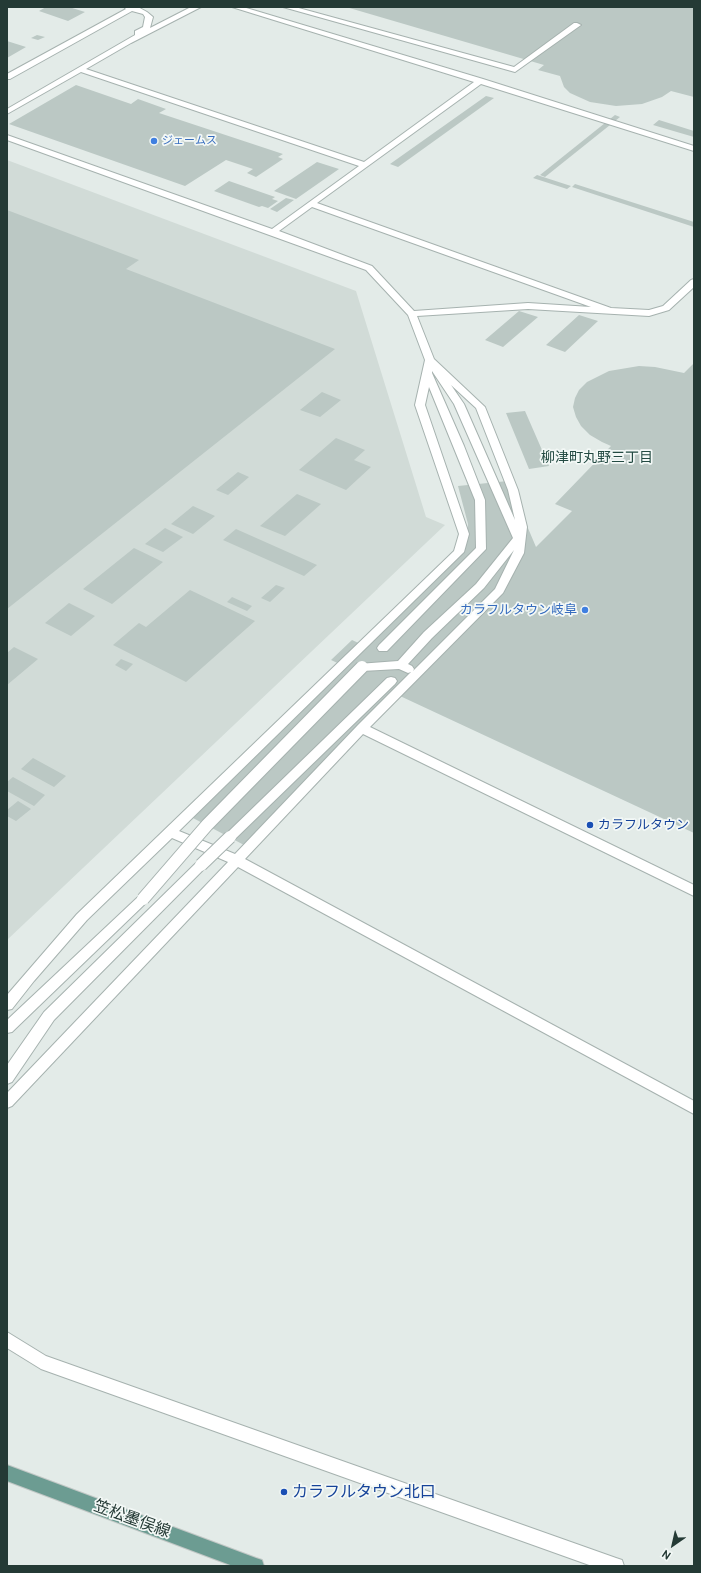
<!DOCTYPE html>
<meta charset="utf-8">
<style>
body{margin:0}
#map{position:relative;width:701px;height:1573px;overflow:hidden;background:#e3ebe8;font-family:Cabin,sans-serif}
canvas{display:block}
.frame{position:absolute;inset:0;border:8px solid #243a35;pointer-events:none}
.north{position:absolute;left:653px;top:1525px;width:40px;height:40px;-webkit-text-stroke:3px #f3f8f6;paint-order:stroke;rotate:214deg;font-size:11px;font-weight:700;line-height:16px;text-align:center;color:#243a35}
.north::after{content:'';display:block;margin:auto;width:14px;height:18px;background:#243a35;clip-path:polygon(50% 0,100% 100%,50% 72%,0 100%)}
</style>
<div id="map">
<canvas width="701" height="1573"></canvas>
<div class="frame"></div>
<div class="north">N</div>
</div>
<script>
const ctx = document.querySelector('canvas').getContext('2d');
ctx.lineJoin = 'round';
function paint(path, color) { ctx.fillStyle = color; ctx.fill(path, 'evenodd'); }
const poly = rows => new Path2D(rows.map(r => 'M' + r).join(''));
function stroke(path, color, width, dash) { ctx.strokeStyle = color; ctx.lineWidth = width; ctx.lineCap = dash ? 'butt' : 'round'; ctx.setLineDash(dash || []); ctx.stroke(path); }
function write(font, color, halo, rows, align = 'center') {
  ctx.font = font + ' Cabin,"Noto Sans JP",sans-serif'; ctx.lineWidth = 3.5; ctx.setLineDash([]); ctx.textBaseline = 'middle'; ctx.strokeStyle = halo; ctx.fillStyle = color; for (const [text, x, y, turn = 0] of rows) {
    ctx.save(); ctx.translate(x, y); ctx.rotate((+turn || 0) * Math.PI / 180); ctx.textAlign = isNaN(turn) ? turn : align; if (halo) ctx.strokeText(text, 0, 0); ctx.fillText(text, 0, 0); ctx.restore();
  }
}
paint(poly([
 [7,160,356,291,426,517,445,525,7,940]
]), '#d1dbd7');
paint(poly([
 [46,7,69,7,85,12,68,21,39,11],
 [346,7,694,7,694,97,671,91,662,97,642,104,616,106,590,102,570,93,564,87,560,76,538,70,544,65],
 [37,35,45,37,38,40,31,38],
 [7,41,26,47,7,58],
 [76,85,131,104,138,99,166,109,159,113,283,154,278,157,283,159,256,177,247,173,253,169,226,160,185,186,9,124],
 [486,96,494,98,398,167,390,164],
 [615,115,620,117,545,177,540,175],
 [659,120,694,131,694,137,653,125],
 [317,162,339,169,296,199,274,191],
 [537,175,571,186,567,189,533,178],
 [229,181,275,197,272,199,278,201,268,208,262,206,259,207,214,191],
 [575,184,694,222,694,227,572,187],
 [286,198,294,200,277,212,270,209],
 [7,210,139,260,126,269,335,349,7,609],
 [519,311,538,317,503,347,485,340],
 [579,315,598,321,565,352,546,345],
 [694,363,694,833,400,696,319,780,244,845,193,818,346,667,331,660,352,640,367,647,460,556,467,538,468,524,458,486,508,481,536,547,572,511,555,504,611,446,602,442,590,435,581,426,576,417,573,407,575,398,579,390,587,382,609,371,639,366,655,367,684,373],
 [322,392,341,400,320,417,300,410],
 [525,411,549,466,529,469,506,413],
 [336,438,365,450,354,460,371,467,346,490,299,470],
 [238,472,249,477,228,495,216,490],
 [297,494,321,504,285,536,260,526],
 [193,506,215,516,193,534,171,524],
 [165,528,183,537,163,552,145,544],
 [236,529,317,565,304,576,223,540],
 [134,548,163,562,112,604,83,589],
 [276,585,285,588,270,602,261,598],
 [190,590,255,621,186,682,113,645,139,623,146,627],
 [232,597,252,606,247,611,227,602],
 [69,603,95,616,71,636,45,623],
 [14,647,38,659,7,685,7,653],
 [121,659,133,664,126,671,115,665],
 [33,758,66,776,54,787,21,769],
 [13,777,45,795,34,806,7,791,7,782],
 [18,801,31,809,16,821,7,816,7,810]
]), '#bbc8c4');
const minor = poly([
 [124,7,138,7,147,12,153,17,150,28,191,7,201,7,131,43,86,69,364,162,474,82,232,7,243,7,483,79,694,146,694,151,481,84,317,203,611,308,649,310,663,306,691,280,694,279,694,287,669,310,649,316,528,309,417,316,434,359,485,407,518,490,527,527,524,553,503,593,370,727,694,885,694,896,363,734,245,859,694,1101,694,1114,238,867,12,1106,7,1108,7,1093,228,862,172,838,87,920,34,981,12,1009,7,1010,7,995,77,914,454,551,459,534,415,405,425,360,408,315,366,270,7,140,7,135,272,229,359,166,81,72,7,114,7,109,135,35,135,31,143,27,145,17,143,14,132,11,10,79,7,79,7,74,126,9,124,7],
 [312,207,591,307,528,303,414,311,372,266,279,231,312,207],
 [432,371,454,404,513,538,476,584,424,632,398,661,358,664,356,667,358,670,362,671,399,669,408,673,411,672,358,725,235,854,179,831,464,552,469,534,425,405,429,387,475,500,476,548,379,645,377,648,379,651,387,651,486,549,485,500,464,446,432,373,432,371],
 [451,385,476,408,508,490,515,520,464,404,451,385],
 [514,550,495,589,413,671,414,669,412,666,408,664,432,638,484,588,514,550],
 [283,7,295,7,514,67,574,23,577,23,581,25,515,72,283,7],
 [391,677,395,678,397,681,395,684,234,840,230,842,226,840,224,837,226,834,387,678,391,677],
 [201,860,205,862,207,865,205,868,54,1020,12,1082,7,1084,7,1065,44,1012,197,862,201,860],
 [143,894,147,896,149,899,147,902,12,1032,7,1033,7,1020,139,896,143,894],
 [7,1332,46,1356,616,1558,622,1560,624,1566,592,1566,41,1369,7,1348,7,1332]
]);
const major = poly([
 [7,1465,256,1558,262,1560,264,1566,233,1566,7,1481,7,1465]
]);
stroke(minor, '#a6b2af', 2);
stroke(major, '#c2c8c6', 2);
paint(minor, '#fff');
paint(major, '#6c9c92');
const minorBridge = poly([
 [201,865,230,837],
 [143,899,207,825,362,667]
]);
stroke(minorBridge, '#a6b2af', 14, []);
stroke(minorBridge, '#fff', 12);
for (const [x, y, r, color] of [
 [154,141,4,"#3f7fe0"],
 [585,610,4,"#3f7fe0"],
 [590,825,4,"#1a4fb4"],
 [284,1492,4,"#1a4fb4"]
]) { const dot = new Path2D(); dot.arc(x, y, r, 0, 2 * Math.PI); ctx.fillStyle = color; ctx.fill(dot); stroke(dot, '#f3f8f6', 1.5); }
write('11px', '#366cbe', '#f3f8f6', [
 ["ジェームス",162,141]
], 'left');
write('13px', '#366cbe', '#f3f8f6', [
 ["カラフルタウン岐阜",577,610]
], 'right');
write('13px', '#164399', '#f3f8f6', [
 ["カラフルタウン",598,825]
], 'left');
write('14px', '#234a42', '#f3f8f6', [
 ["柳津町丸野三丁目",597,458]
]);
write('16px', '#164399', '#f3f8f6', [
 ["カラフルタウン北口",292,1492]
], 'left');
write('16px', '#243a35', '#f3f8f6', [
 ["笠松墨俣線",132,1519,20]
]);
</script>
